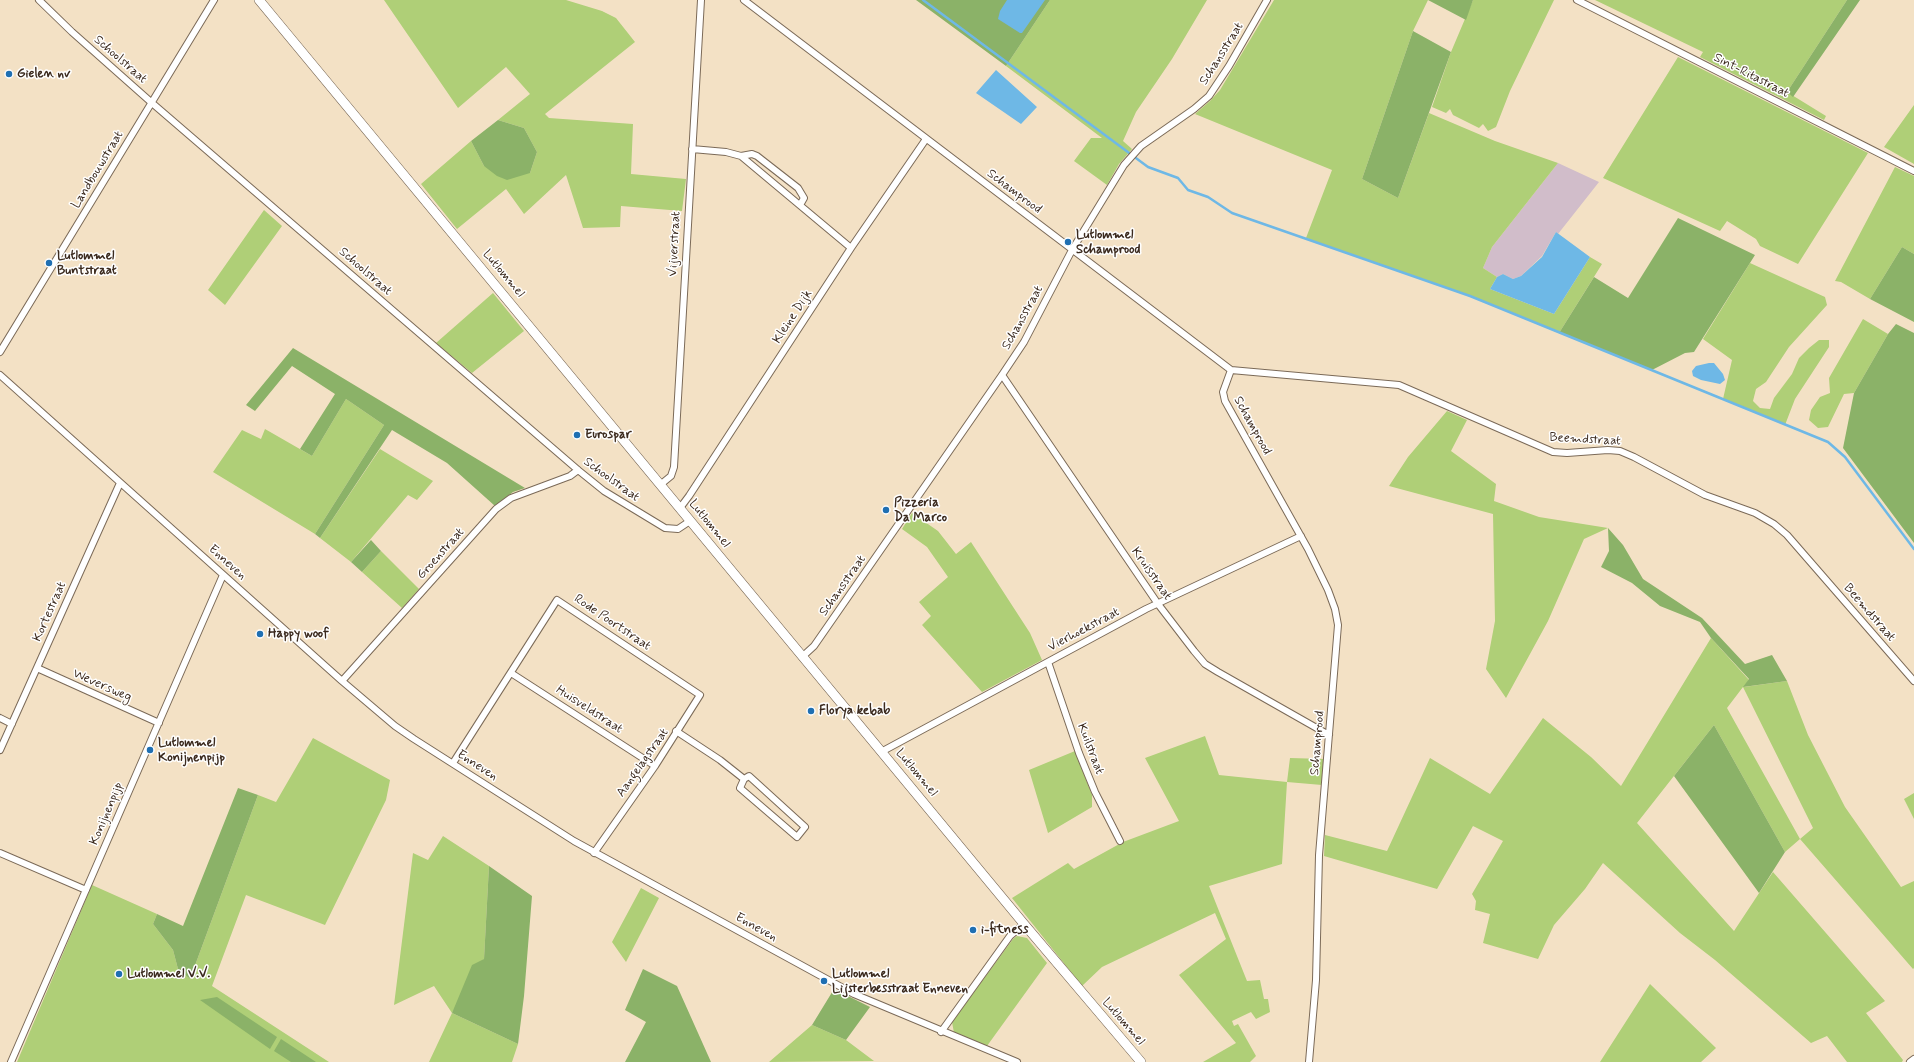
<!DOCTYPE html>
<style>
body{margin:0}
canvas{display:block;background:#f3e1c5}
</style>
<canvas width="1914" height="1062"></canvas>
<script>
const ctx = document.querySelector('canvas').getContext('2d');
ctx.lineJoin = 'round';
function paint(path, color) { ctx.fillStyle = color; ctx.fill(path, 'evenodd'); }
const poly = rows => new Path2D(rows.map(r => 'M' + r).join(''));
function stroke(path, color, width, dash) { ctx.strokeStyle = color; ctx.lineWidth = width; ctx.lineCap = dash ? 'butt' : 'round'; ctx.setLineDash(dash || []); ctx.stroke(path); }
function write(font, color, halo, rows, align = 'center') {
  ctx.font = font + ' Mynerve,sans-serif'; ctx.lineWidth = 3; ctx.setLineDash([]); ctx.textBaseline = 'middle'; ctx.strokeStyle = halo; ctx.fillStyle = color; for (const [text, x, y, turn = 0] of rows) {
    ctx.save(); ctx.translate(x, y); ctx.rotate((+turn || 0) * Math.PI / 180); ctx.textAlign = isNaN(turn) ? turn : align; if (halo) ctx.strokeText(text, 0, 0); ctx.fillText(text, 0, 0); ctx.restore();
  }
}
paint(poly([
 [1558,163,1599,182,1558,234,1556,232,1542,256,1521,276,1513,279,1503,274,1497,277,1483,268,1492,247]
]), '#d1bdca');
paint(poly([
 [384,0,566,0,602,11,616,18,635,42,545,114,549,118,633,124,631,174,686,179,682,211,621,206,620,227,583,228,566,175,524,214,506,189,457,229,421,184,471,141,484,166,530,173,537,152,524,128,498,120,530,94,506,67,458,108],
 [1050,0,1207,0,1172,59,1136,112,1123,141,1132,149,1119,164,1107,185,1074,161,1091,138,1102,138,1006,66],
 [1274,0,1428,0,1413,31,1362,179,1398,198,1429,113,1495,141,1558,163,1492,247,1483,268,1497,277,1490,289,1554,314,1590,257,1602,264,1559,333,1470,296,1306,238,1332,170,1195,114,1210,101,1220,90],
 [1473,0,1554,0,1510,91,1496,127,1488,131,1483,124,1479,128,1453,115,1450,109,1446,113,1432,107,1451,52],
 [1595,0,1847,0,1787,92,1826,116,1824,120,1700,57,1703,52],
 [1678,57,1868,153,1798,264,1760,246,1756,239,1727,221,1720,231,1603,178],
 [1914,105,1914,164,1884,147],
 [1895,167,1914,176,1914,254,1902,247,1870,299,1841,282,1835,281],
 [264,210,282,226,225,305,208,290],
 [1750,263,1825,297,1827,305,1789,347,1766,382,1756,389,1753,401,1760,408,1770,409,1774,398,1792,374,1799,358,1809,348,1819,340,1829,340,1829,347,1795,399,1785,425,1723,399,1732,360,1703,339],
 [493,293,524,331,472,373,436,343],
 [1863,319,1888,334,1854,393,1844,394,1828,427,1818,428,1809,420,1811,410,1820,397,1830,393,1829,378],
 [346,399,384,425,315,534,213,472,242,430,261,439,265,429,312,456],
 [1447,411,1467,420,1451,451,1496,484,1494,501,1539,517,1608,528,1584,539,1548,621,1506,698,1486,669,1495,621,1493,514,1389,486,1408,457],
 [380,449,433,481,417,500,408,495,351,562,320,538],
 [912,513,938,531,956,554,971,542,1030,633,1042,660,982,692,922,625,931,616,919,602,948,577,927,547,902,529],
 [381,551,419,589,402,608,362,572],
 [1711,638,1749,680,1744,687,1787,681,1808,735,1845,807,1901,887,1914,881,1914,968,1913,969,1800,839,1785,852,1714,725,1637,823,1734,931,1773,872,1885,1001,1866,1013,1903,1060,1902,1062,1847,1062,1827,1036,1811,1043,1715,960,1680,933,1603,863,1585,889,1554,925,1538,959,1483,943,1490,914,1475,910,1476,901,1472,894,1503,841,1473,826,1437,889,1324,856,1325,835,1387,851,1430,758,1490,794,1543,718,1591,757,1621,786],
 [1743,687,1813,828,1800,839,1727,708],
 [1205,736,1219,775,1287,782,1290,758,1325,759,1322,785,1287,782,1282,864,1209,886,1247,981,1260,980,1264,999,1268,999,1270,1012,1256,1019,1251,1012,1232,1021,1234,1026,1238,1024,1256,1056,1250,1062,1203,1062,1236,1043,1179,975,1226,939,1215,913,1102,967,1082,986,1012,898,1068,863,1074,869,1123,842,1179,821,1145,758],
 [313,738,390,780,386,800,325,925,246,895,212,986,329,1062,17,1062,92,885,157,914,153,924,173,950,178,969,190,979,258,795,276,802],
 [1075,751,1092,795,1092,807,1048,833,1029,770],
 [1914,793,1914,819,1904,799],
 [443,836,489,866,484,959,452,1013,518,1044,512,1062,429,1062,452,1013,434,986,394,1005,413,853,428,860],
 [641,888,659,898,626,962,612,942],
 [1017,936,1027,938,1047,963,987,1046,954,1033,952,1022,1013,939],
 [1650,984,1716,1048,1701,1062,1600,1062],
 [812,1025,846,1040,874,1061,769,1062]
]), '#afcf77');
paint(poly([
 [916,0,1050,0,1006,66],
 [1428,0,1473,0,1466,20],
 [1847,0,1860,0,1793,97,1787,92],
 [1413,31,1451,52,1398,198,1362,179],
 [498,120,524,128,537,152,530,173,507,180,497,176,484,166,471,141],
 [1678,218,1755,255,1694,352,1685,353,1652,370,1559,333,1594,277,1628,298],
 [1902,247,1914,254,1914,322,1870,299],
 [1896,324,1914,333,1914,543,1843,448,1854,393,1888,334],
 [293,348,525,488,513,492,495,506,447,463,392,430,320,538,315,534,384,425,346,399,312,456,300,449,335,394,292,366,255,411,246,405],
 [1608,528,1623,545,1643,579,1702,618,1745,664,1772,655,1787,681,1743,687,1749,679,1711,638,1700,622,1660,606,1632,583,1601,567,1609,551],
 [371,540,381,551,362,572,351,562],
 [1714,725,1785,852,1759,893,1674,776],
 [238,788,258,795,190,979,178,969,173,950,153,924,157,914,183,926],
 [489,866,532,896,524,996,518,1044,452,1013,472,965,484,959],
 [643,969,677,986,711,1062,625,1062,646,1022,625,1010],
 [834,989,870,1007,846,1040,812,1025],
 [217,997,277,1037,270,1049,200,1000],
 [281,1039,316,1062,291,1062,274,1051]
]), '#8bb268');
paint(poly([
 [1007,0,1045,0,1022,33,1020,33,998,19,1000,11],
 [996,70,1037,107,1021,124,976,93],
 [1556,232,1590,257,1554,314,1490,289,1497,277,1503,274,1513,279,1521,276,1542,257],
 [1709,363,1714,363,1723,374,1725,380,1720,384,1701,380,1693,376,1692,371,1696,366]
]), '#6eb8e6');
stroke(poly([
 [923,0,1148,167,1178,178,1188,190,1208,197,1232,213,1470,296,1828,442,1845,457,1914,549]
]), '#6eb8e6', 2.5);
const street = poly([
 [39,0,72,32,152,103,578,470,604,491,665,528,678,529,690,521],
 [744,0,1231,370],
 [1577,0,1914,171],
 [692,149,726,152,741,156,851,248],
 [741,156,752,154,757,156,798,188,804,198,800,205],
 [0,352,214,0],
 [1231,370,1399,385,1553,452,1567,453,1608,450,1620,451,1634,457,1705,495,1755,513,1774,524,1787,535,1914,681],
 [1231,370,1223,392,1225,401,1308,549,1328,590,1335,609,1338,625,1319,855,1316,980,1309,1062],
 [0,375,342,681,395,726,414,739,574,841,854,994,1017,1062],
 [1002,375,1158,604,1194,651,1205,664,1218,672,1329,735],
 [660,485,671,476,674,467,701,0],
 [680,508,689,496,851,248,926,139],
 [802,657,814,646,1002,375,1024,342,1072,250,1124,165,1141,146,1194,109,1209,96,1229,66,1267,0],
 [1048,662,1079,753,1095,792,1120,841],
 [37,668,159,723],
 [511,673,655,766],
 [342,681,496,509,511,498,570,476,578,470],
 [0,718,12,724],
 [676,731,720,760,744,779,740,788,797,837,805,827,749,776,744,779],
 [0,750,120,483],
 [881,752,1146,609,1301,536],
 [453,763,557,600,700,695,655,766,594,853],
 [0,853,86,890],
 [941,1032,1010,936,1024,924],
 [11,1062,223,575],
 [1910,1062,1914,1059]
]);
const secondary = poly([
 [259,0,1024,924,1141,1062]
]);
stroke(street, '#7b6a58', 8);
stroke(secondary, '#7b6a58', 10);
stroke(street, '#fff', 6);
stroke(secondary, '#fff', 9);
for (const [x, y, r, color] of [
 [9,74,4,"#1f6fb2"],
 [1068,242,4,"#1f6fb2"],
 [49,263,4,"#1f6fb2"],
 [577,435,4,"#1f6fb2"],
 [886,510,4,"#1f6fb2"],
 [260,634,4,"#1f6fb2"],
 [811,711,4,"#1f6fb2"],
 [150,750,4,"#1f6fb2"],
 [973,930,4,"#1f6fb2"],
 [119,974,4,"#1f6fb2"],
 [824,981,4,"#1f6fb2"]
]) { const dot = new Path2D(); dot.arc(x, y, r, 0, 2 * Math.PI); ctx.fillStyle = color; ctx.fill(dot); stroke(dot, '#fff', 1.5); }
write('13px', '#3b2a1e', '#fff', [
 ["Schansstraat",1222,54,-58],
 ["Schoolstraat",120,60,41],
 ["Sint-Ritastraat",1751,76,27],
 ["Landbouwstraat",98,170,-59],
 ["Schamprood",1014,192,37],
 ["Vijverstraat",675,244,-87],
 ["Schoolstraat",365,272,41],
 ["Lutlommel",503,274,50],
 ["Kleine Dijk",793,317,-57],
 ["Schansstraat",1023,318,-61],
 ["Schamprood",1252,426,61],
 ["Beemdstraat",1585,440,3],
 ["Schoolstraat",611,480,36],
 ["Lutlommel",709,524,51],
 ["Groenstraat",441,554,-48],
 ["Enneven",227,563,42],
 ["Kruisstraat",1151,574,55],
 ["Schansstraat",843,586,-55],
 ["Kortestraat",50,612,-66],
 ["Beemdstraat",1869,613,49],
 ["Rode Poortstraat",612,623,34],
 ["Vierhoekstraat",1084,630,-28],
 ["Weversweg",102,686,24],
 ["Huisveldstraat",589,710,33],
 ["Schamprood",1318,743,-85],
 ["Kuilstraat",1090,749,69],
 ["Aangelagstraat",643,763,-55],
 ["Enneven",477,766,33],
 ["Lutlommel",916,773,50],
 ["Konijnenpijp",107,814,-67],
 ["Enneven",756,928,29],
 ["Lutlommel",1123,1022,49]
]);
write('bold 13px', '#3b2a1e', '#fff', [
 ["Gielen nv",17,74],
 ["Lutlommel",1076,235],
 ["Schamprood",1076,250],
 ["Lutlommel",57,256],
 ["Buntstraat",57,271],
 ["Eurospar",585,435],
 ["Pizzeria",894,503],
 ["Da Marco",894,518],
 ["Happy woof",268,634],
 ["Florya kebab",819,711],
 ["Lutlommel",158,743],
 ["Konijnenpijp",158,758],
 ["i-fitness",981,930],
 ["Lutlommel V.V.",127,974],
 ["Lutlommel",832,974],
 ["Lijsterbesstraat Enneven",832,989]
], 'left');
</script>
